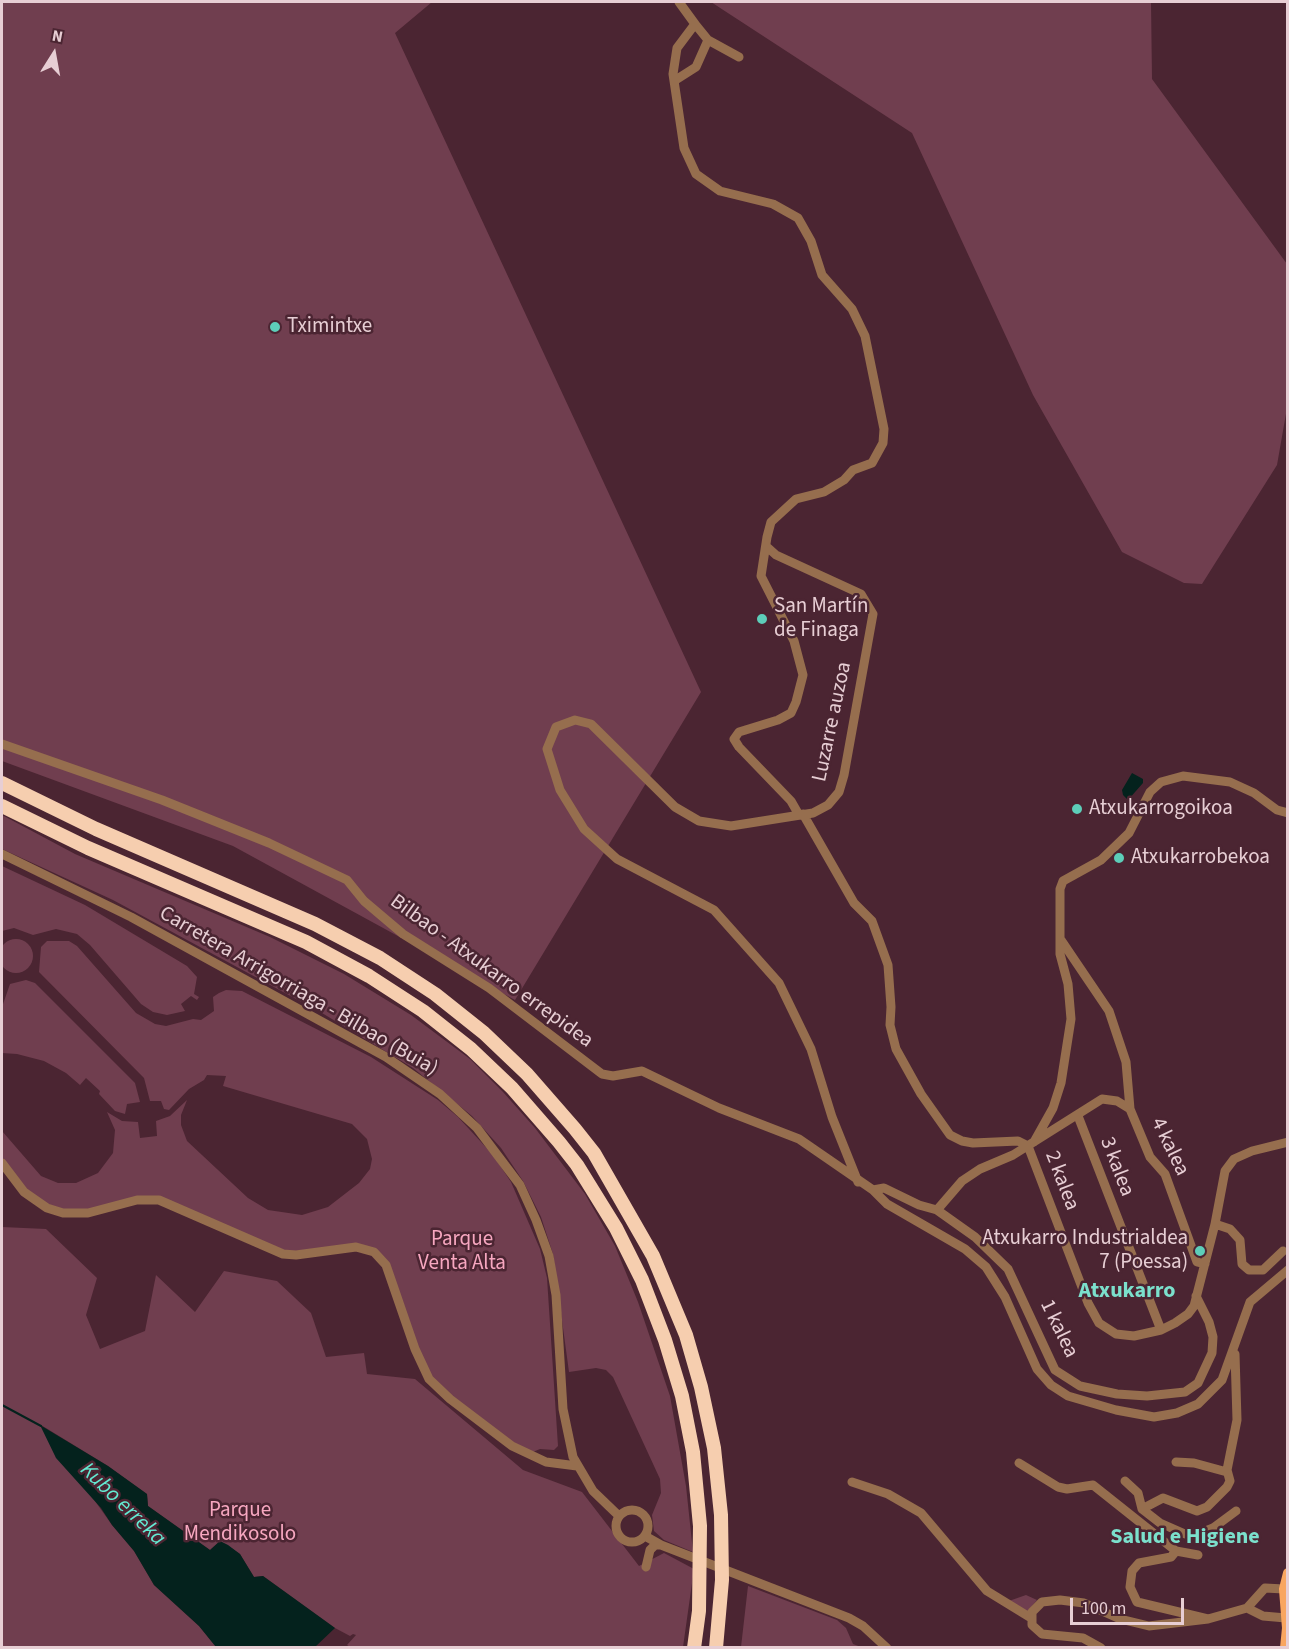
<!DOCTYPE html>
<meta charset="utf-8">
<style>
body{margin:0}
#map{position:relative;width:1289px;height:1649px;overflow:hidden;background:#4b2532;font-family:"Source Sans 3",sans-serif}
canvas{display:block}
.frame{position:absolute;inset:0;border:3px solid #e7ced4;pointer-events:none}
.north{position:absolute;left:24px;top:24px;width:60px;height:60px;-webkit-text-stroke:4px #4b2532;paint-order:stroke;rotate:11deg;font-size:16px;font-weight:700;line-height:24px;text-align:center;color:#e7ced4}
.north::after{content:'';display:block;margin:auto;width:21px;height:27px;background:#e7ced4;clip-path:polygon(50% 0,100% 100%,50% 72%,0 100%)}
.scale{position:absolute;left:1070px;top:1598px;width:114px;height:27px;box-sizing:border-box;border:3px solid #e7ced4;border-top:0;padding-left:8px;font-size:18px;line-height:21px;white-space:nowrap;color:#e7ced4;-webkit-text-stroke:4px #4b2532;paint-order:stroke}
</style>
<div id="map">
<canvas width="1289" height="1649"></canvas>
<div class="frame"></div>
<div class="north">N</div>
<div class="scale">100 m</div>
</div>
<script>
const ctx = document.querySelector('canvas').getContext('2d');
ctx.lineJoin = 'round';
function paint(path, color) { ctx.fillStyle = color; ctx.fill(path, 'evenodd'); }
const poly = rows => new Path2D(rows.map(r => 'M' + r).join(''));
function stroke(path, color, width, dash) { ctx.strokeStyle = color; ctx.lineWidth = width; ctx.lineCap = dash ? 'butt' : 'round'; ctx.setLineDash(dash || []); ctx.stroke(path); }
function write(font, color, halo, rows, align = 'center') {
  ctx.font = font + ' "Source Sans 3",sans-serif'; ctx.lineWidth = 5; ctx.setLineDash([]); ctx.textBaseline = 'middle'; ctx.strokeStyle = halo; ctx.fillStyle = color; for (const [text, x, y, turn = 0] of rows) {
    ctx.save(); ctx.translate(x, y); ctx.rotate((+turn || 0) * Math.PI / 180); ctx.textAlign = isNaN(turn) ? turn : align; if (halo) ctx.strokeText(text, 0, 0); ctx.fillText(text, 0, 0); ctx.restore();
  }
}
paint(poly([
 [2,2,432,2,395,33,701,692,515,1000,233,846,2,761],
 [711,2,1151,2,1152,79,1287,264,1287,408,1277,465,1202,584,1184,583,1122,552,1033,395,912,133],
 [2,815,75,854,270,937,344,974,411,1015,470,1059,503,1092,535,1128,585,1194,615,1246,638,1302,670,1396,686,1486,693,1552,664,1540,654,1531,652,1515,661,1493,660,1479,613,1377,606,1370,596,1368,569,1372,553,1254,541,1217,523,1181,501,1148,472,1116,413,1068,322,1013,113,900,2,849],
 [2,866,85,905,187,966,197,977,194,994,199,997,197,1000,191,996,181,1004,185,1011,167,1015,153,1012,141,1004,90,945,77,934,56,929,33,935,14,928,2,931],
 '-1 956a17 17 0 1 1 34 0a17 17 0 1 1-34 0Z',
 [47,941,69,941,77,946,136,1013,155,1024,166,1026,193,1019,201,1020,214,1011,213,997,219,993,226,990,242,991,371,1057,438,1100,458,1117,493,1155,511,1182,540,1249,547,1278,558,1446,554,1450,540,1449,528,1454,429,1379,386,1265,365,1248,296,1255,159,1200,76,1214,32,1199,2,1163,2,1131,41,1176,58,1183,76,1183,98,1173,113,1153,115,1130,107,1112,122,1121,138,1122,140,1138,157,1136,156,1121,170,1116,187,1100,181,1115,181,1125,187,1141,248,1198,268,1210,302,1215,328,1207,359,1183,370,1169,372,1159,367,1139,352,1124,223,1086,226,1076,207,1075,204,1080,189,1089,169,1110,164,1109,161,1101,150,1101,144,1078,39,972,41,947],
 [26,980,35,983,135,1083,140,1102,127,1104,125,1114,115,1111,99,1094,100,1091,86,1078,80,1085,66,1073,44,1061,17,1054,2,1053,2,1007,10,984],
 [2,1227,46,1229,97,1278,86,1315,100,1349,145,1331,156,1275,195,1312,224,1271,277,1281,311,1313,326,1357,364,1353,367,1374,415,1379,523,1470,582,1492,639,1566,664,1553,694,1569,683,1647,350,1647,347,1645,356,1635,353,1634,350,1636,335,1628,263,1576,254,1577,240,1554,220,1541,210,1550,148,1506,147,1494,108,1466,41,1425,112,1525,134,1551,154,1585,199,1626,216,1647,2,1648],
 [748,1586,837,1620,846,1628,853,1644,861,1647,741,1647],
 [1026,1595,1037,1600,1026,1613,1006,1602]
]), '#703e4f');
paint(poly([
 [1132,773,1143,779,1143,783,1128,800,1123,795,1122,790],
 [40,1425,108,1466,147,1494,148,1506,210,1550,220,1541,228,1545,240,1554,254,1577,263,1576,335,1628,315,1647,216,1647,199,1626,154,1585,134,1551,112,1525,101,1508,56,1458]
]), '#04221d');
stroke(poly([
 [2,1405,41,1426]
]), '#04221d', 2);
stroke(poly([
 [679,2,695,24,677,48,673,74,684,148,696,174,720,191,773,204,798,218,811,241,822,275,852,309,865,336,884,429,883,443,872,463,853,470,844,480,824,492,796,499,771,522,767,537,761,576,794,641,803,675,796,702,791,713,778,720,739,732,734,739,739,747,791,801,799,815],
 [695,24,708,40,739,57],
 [674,81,696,67,708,40],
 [766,546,776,555,861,594,873,614,844,775,839,792,828,805,813,813,731,826,699,821,675,807,591,724,575,720,556,727,547,749,560,790,584,829,617,859,714,910,779,983,811,1049,832,1117,858,1182],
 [2,744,162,800,269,843,347,880,364,901,403,934,489,988,602,1074,613,1076,642,1071,719,1108,799,1139,873,1190,887,1204,965,1249,986,1267,1005,1297,1037,1369,1051,1385,1068,1396,1116,1410,1154,1417,1177,1413,1198,1404,1222,1380,1250,1302,1288,1270],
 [803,814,854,903,872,921,888,965,891,1007,890,1025,896,1049,921,1094,950,1135,962,1141,973,1143,1018,1141,1028,1146],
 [2,854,131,917,386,1057,440,1094,477,1128,520,1185,536,1220,549,1256,556,1295,563,1409,573,1457,593,1491,619,1516],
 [1061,940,1109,1011,1126,1062,1130,1109,1150,1157,1165,1174,1197,1262,1205,1264],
 [1130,1109,1117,1101,1102,1099,1013,1155,980,1169,962,1181,937,1210,975,1237,1008,1269,1055,1370,1080,1386,1117,1394,1147,1396,1185,1392,1198,1383,1212,1353,1213,1337,1209,1322,1196,1296],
 [1078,1116,1161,1330],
 [1034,1142,1053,1108,1061,1083,1071,1019,1068,984,1060,954,1060,889,1063,881,1101,860,1129,833,1150,792,1161,782,1183,776,1230,782,1254,793,1277,810,1288,813],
 [1028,1146,1088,1303,1099,1323,1116,1334,1134,1336,1161,1330,1175,1323,1188,1314,1194,1306,1215,1224,1225,1171,1234,1159,1252,1151,1288,1142],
 [2,1163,24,1192,47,1208,63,1213,88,1213,137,1200,159,1200,283,1254,296,1255,356,1247,374,1252,386,1265,415,1349,429,1379,450,1399,512,1446,546,1462,577,1466],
 [873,1190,884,1188,919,1205,937,1210],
 [1215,1224,1230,1229,1240,1240,1242,1264,1249,1270,1263,1270,1283,1251],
 [1176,1462,1194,1463,1227,1472],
 [1019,1463,1058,1487,1067,1489,1093,1485,1176,1551,1198,1555],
 [1125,1481,1138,1493,1142,1509,1160,1523,1185,1534,1203,1532,1213,1528,1236,1511],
 [852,1482,888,1494,921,1513,987,1591,1031,1618],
 [1142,1509,1163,1498,1197,1511,1207,1507,1227,1487,1230,1481,1227,1470,1237,1420,1235,1354],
 '616 1526a16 16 0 1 1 32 0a16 16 0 1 1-32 0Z',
 [645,1536,661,1545,849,1618,863,1626,887,1648],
 [1176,1551,1171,1557,1139,1563,1132,1571,1130,1587,1137,1602,1208,1619,1247,1608,1265,1588,1284,1589],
 [646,1567,650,1550,655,1545,661,1545],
 [1247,1608,1263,1616,1286,1618],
 [1101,1648,1083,1638,1042,1634,1032,1625,1032,1612,1042,1602,1060,1600,1084,1603,1120,1619,1149,1626,1208,1619]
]), '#966e4e', 9);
stroke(poly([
 [1285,1648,1287,1628,1284,1589,1288,1573]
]), '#f9a660', 10);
stroke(poly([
 [2,783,96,829,315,924,380,958,435,994,484,1033,527,1074,575,1129,594,1153,653,1256,686,1335,701,1387,714,1448,721,1515,722,1580,716,1648],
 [2,806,88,848,306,942,369,976,423,1011,471,1049,512,1088,559,1142,577,1165,616,1228,642,1280,665,1340,682,1396,693,1452,700,1526,699,1611,694,1648]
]), '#f6ceaf', 14);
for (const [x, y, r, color] of [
 [275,327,6,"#5dceb9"],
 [762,619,6,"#5dceb9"],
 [1077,809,6,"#5dceb9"],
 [1119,858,6,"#5dceb9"],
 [1200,1251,6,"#5dceb9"]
]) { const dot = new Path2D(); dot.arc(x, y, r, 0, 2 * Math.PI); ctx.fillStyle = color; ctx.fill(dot); stroke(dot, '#4b2532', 2); }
write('21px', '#e7ced4', '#4b2532', [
 ["Tximintxe",287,327],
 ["San Martín",774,607],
 ["de Finaga",774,631],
 ["Atxukarrogoikoa",1089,809],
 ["Atxukarrobekoa",1131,858],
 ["Atxukarro Industrialdea",1188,1239,"right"],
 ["7 (Poessa)",1188,1263,"right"]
], 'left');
write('21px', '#e7ced4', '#4b2532', [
 ["Luzarre auzoa",833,722,-78],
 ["Bilbao - Atxukarro errepidea",491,972,36],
 ["Carretera Arrigorriaga - Bilbao (Buia)",298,992,30],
 ["4 kalea",1169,1147,64],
 ["3 kalea",1116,1167,69],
 ["2 kalea",1061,1181,69],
 ["1 kalea",1058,1329,64]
]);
write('21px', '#f7a7c0', '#4b2532', [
 ["Parque",462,1240],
 ["Venta Alta",462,1264],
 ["Parque",240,1511],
 ["Mendikosolo",240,1535]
]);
write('bold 22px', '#7be0cc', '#4b2532', [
 ["Atxukarro",1127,1292],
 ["Salud e Higiene",1185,1538]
]);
write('italic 22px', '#63ead2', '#4b2532', [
 ["Kubo erreka",122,1505,44]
]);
</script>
